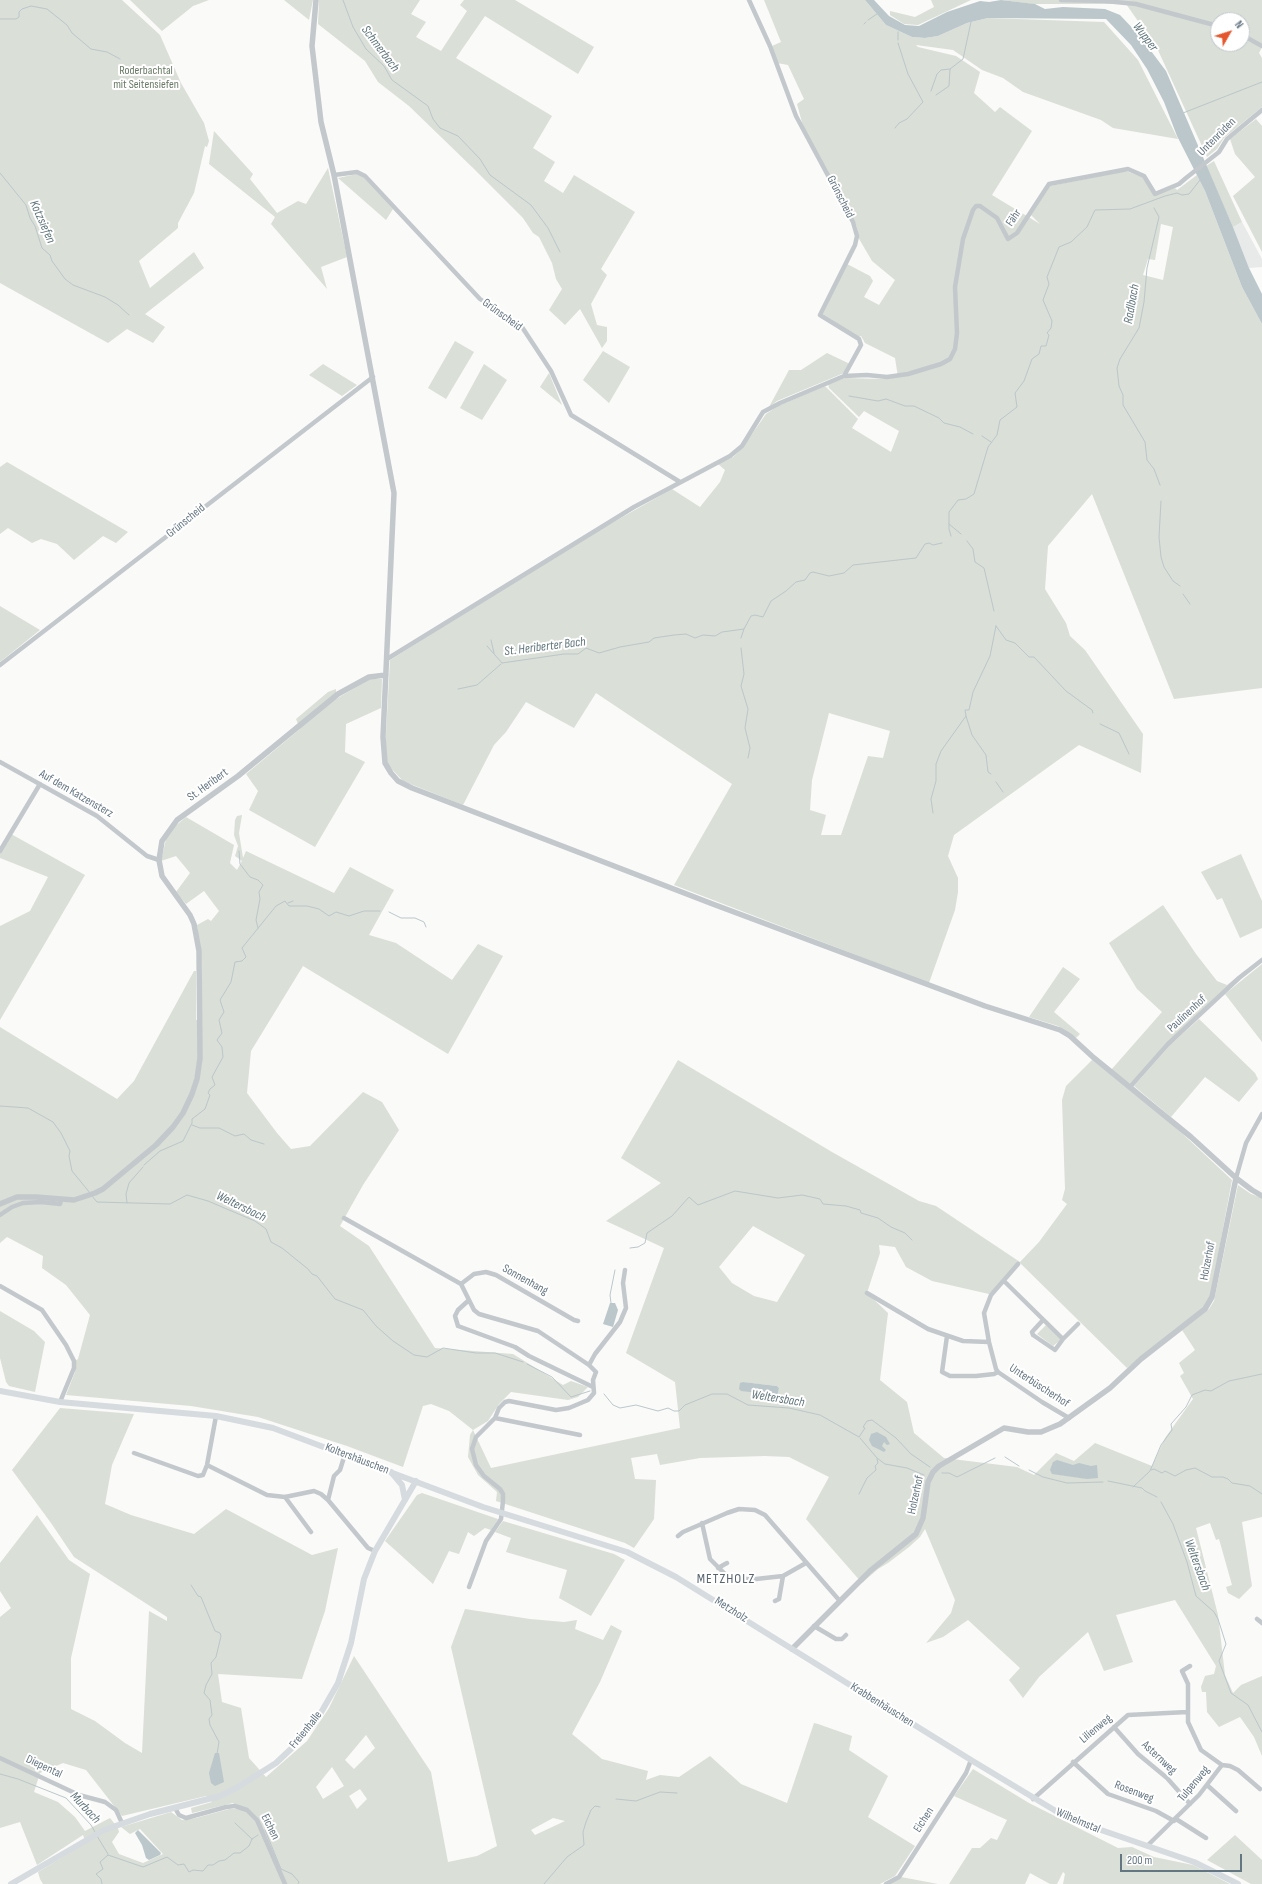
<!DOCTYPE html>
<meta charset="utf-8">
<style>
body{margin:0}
#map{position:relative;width:1262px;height:1884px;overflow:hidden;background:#fafaf8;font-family:"Sofia Sans Condensed",sans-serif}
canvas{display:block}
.north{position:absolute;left:1210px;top:12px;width:40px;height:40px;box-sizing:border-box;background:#fff;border:1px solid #c1c8cd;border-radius:50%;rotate:51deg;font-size:11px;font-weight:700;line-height:16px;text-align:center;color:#657683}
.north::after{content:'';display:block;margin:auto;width:14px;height:18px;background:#e4572e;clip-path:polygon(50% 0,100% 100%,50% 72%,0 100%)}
.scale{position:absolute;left:1120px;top:1854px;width:122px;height:18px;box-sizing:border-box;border:2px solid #657683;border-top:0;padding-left:5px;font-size:12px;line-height:14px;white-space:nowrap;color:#657683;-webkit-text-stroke:3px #fff;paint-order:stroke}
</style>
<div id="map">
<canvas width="1262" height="1884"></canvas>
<div class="north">N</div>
<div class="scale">200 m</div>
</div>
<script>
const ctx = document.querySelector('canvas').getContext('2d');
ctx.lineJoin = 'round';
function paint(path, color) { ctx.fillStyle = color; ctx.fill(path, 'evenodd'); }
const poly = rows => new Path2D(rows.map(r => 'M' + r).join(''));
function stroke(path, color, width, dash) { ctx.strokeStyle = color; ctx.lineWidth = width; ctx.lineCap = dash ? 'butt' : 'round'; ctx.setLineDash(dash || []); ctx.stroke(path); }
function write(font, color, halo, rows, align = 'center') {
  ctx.font = font + ' "Sofia Sans Condensed",sans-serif'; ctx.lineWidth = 4; ctx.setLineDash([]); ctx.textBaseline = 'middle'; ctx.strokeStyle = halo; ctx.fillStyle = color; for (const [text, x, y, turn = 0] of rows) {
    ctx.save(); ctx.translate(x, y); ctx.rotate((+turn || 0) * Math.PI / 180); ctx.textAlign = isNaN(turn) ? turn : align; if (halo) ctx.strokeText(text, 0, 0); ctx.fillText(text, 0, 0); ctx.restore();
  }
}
paint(poly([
 [1242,222,1262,259,1262,267,1249,268,1233,227]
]), '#e8e9e9');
paint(poly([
 [0,0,122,0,160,35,181,83,204,123,209,141,207,147,205,146,194,193,178,223,178,228,139,261,150,288,194,252,204,268,145,314,165,327,153,343,127,329,108,343,0,283],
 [130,0,209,0,193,6,162,31],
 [284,0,313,0,309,20],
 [319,0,420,0,411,14,426,22,416,37,441,51,467,11,460,5,464,0,515,0,594,47,578,74,485,16,456,58,552,116,533,148,555,162,544,181,563,193,574,175,635,212,601,269,607,275,591,304,597,325,607,327,607,341,602,348,580,309,565,325,549,310,562,289,556,279,552,263,539,237,533,233,523,218,472,167,409,106,378,82,365,61,318,24],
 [764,0,865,0,886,25,912,37,925,38,938,36,967,23,988,18,1104,22,1138,60,1178,139,1113,128,1101,120,1023,92,1003,78,982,70,953,50,916,45,918,47,956,56,980,72,974,93,995,112,1000,107,1032,131,992,195,1040,224,1031,215,1050,186,1126,171,1142,177,1155,195,1175,188,1177,190,1197,175,1205,191,1242,287,1262,324,1262,688,1174,699,1092,494,1048,546,1045,589,1066,623,1070,636,1085,650,1143,734,1141,773,1079,745,954,835,948,856,958,878,958,892,955,910,929,983,674,885,732,784,596,693,574,728,526,702,506,732,494,745,463,805,403,781,388,765,385,752,390,660,580,541,672,489,700,507,720,482,725,470,718,464,733,457,743,447,766,414,778,406,825,386,858,419,852,428,891,452,899,431,864,411,859,417,829,388,828,384,845,378,885,379,898,377,895,358,865,343,861,336,858,337,823,314,847,264,870,276,873,281,864,297,879,305,895,280,872,261,858,237,857,227,803,126,797,104,804,99,788,65,777,63,772,46,781,42],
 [1161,224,1173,227,1163,280,1143,275,1148,259,1155,260],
 [829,713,890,731,883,758,868,756,841,835,821,835,826,815,810,810,812,780],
 [931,0,971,0,918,25,904,24,890,15,890,11,915,17,934,7],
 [1001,0,1262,0,1262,44,1242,35,1242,20,1218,20,1218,25,1136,5,1218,28,1218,44,1242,44,1242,38,1262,47,1259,53,1262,58,1262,107,1224,138,1217,149,1207,157,1157,48,1126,4,1033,4],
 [1256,119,1262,126,1262,252,1233,196,1255,177,1235,154,1230,139],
 [214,131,253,174,250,179,277,213,298,201,306,204,328,168,347,257,321,267,327,289,271,224,275,217,209,164],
 [1214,161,1242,222,1233,227,1206,166],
 [357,174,363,177,393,209,386,220,338,178],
 [455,341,474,352,446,399,428,388],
 [603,351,630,367,609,403,583,380],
 [827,353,850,364,844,373,777,401,769,407,789,370,801,370],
 [323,364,357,385,342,396,309,375],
 [484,364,507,380,482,420,460,408],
 [549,373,562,405,540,387],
 [7,462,128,532,116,543,103,536,74,560,57,544,41,539,32,543,8,528,0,534,0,467],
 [0,606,40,630,0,662],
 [370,679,382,679,381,708,346,724,345,752,365,762,315,847,249,810,258,791,246,774,300,729,296,719,328,692,336,689,336,699],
 [242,815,239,833,243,858,246,851,334,893,350,867,394,890,369,935,396,943,452,980,478,944,503,956,448,1054,303,966,251,1051,247,1093,277,1133,291,1149,310,1146,363,1092,382,1102,399,1130,363,1185,340,1226,369,1246,435,1348,513,1354,563,1385,571,1381,588,1387,578,1397,568,1400,511,1392,499,1404,488,1421,473,1430,491,1468,680,1428,675,1382,626,1353,664,1248,606,1221,661,1183,621,1158,678,1060,832,1152,919,1201,936,1206,1020,1262,1039,1242,1067,1204,1062,1200,1065,1189,1062,1100,1066,1086,1092,1060,1173,1125,1232,1180,1210,1298,1205,1307,1127,1368,1020,1263,989,1294,932,1281,906,1267,895,1247,879,1245,880,1253,867,1293,888,1313,880,1380,907,1402,914,1433,944,1458,1017,1467,1034,1475,1056,1453,1074,1461,1095,1443,1152,1466,1165,1438,1193,1399,1180,1376,1184,1373,1179,1363,1195,1350,1182,1330,1209,1309,1214,1301,1238,1185,1251,1194,1262,1198,1262,1517,1242,1522,1252,1586,1239,1599,1228,1593,1226,1587,1232,1585,1219,1539,1216,1540,1210,1523,1196,1528,1218,1615,1225,1675,1233,1693,1241,1685,1262,1676,1262,1756,1254,1737,1240,1717,1219,1727,1207,1712,1206,1692,1202,1692,1201,1687,1205,1676,1214,1674,1216,1666,1175,1600,1116,1615,1133,1662,1104,1671,1088,1632,1039,1677,1023,1698,1009,1680,1020,1668,968,1620,943,1637,926,1643,951,1613,955,1600,925,1529,920,1537,909,1547,888,1563,878,1569,862,1583,806,1519,829,1477,789,1457,765,1456,700,1458,660,1465,657,1454,631,1458,635,1479,656,1480,654,1519,634,1548,625,1543,496,1501,497,1492,478,1475,468,1457,470,1435,473,1430,449,1411,431,1404,423,1406,403,1467,347,1446,258,1417,191,1406,66,1395,75,1372,75,1361,78,1359,90,1315,66,1285,42,1268,43,1256,7,1237,0,1243,0,1027,117,1099,134,1081,194,971,196,971,196,1020,202,1020,202,966,197,925,208,919,211,921,219,911,204,891,186,904,176,892,190,873,176,856,161,861,166,839,173,828,186,817,234,845,230,863,237,870,242,861,235,856,238,846,234,835,235,820,237,816],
 [753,1226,805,1255,777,1302,754,1296,732,1283,719,1267],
 [741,1382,777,1386,779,1388,778,1394],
 [11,834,85,875,0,1020,0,926,30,911,48,877,0,858,0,853],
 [1241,854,1262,901,1262,928,1240,938,1222,898,1217,900,1201,872],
 [1163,905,1196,954,1217,981,1227,985,1247,969,1130,1084,1111,1070,1162,1012,1137,989,1109,943],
 [1262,964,1262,1042,1225,994],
 [1063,967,1080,979,1054,1012,1080,1034,1076,1038,1058,1026,1029,1017],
 [1199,1019,1255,1073,1258,1079,1239,1102,1205,1077,1171,1117,1134,1086,1170,1045],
 [0,1311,34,1331,45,1342,35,1392,9,1386,6,1382,0,1358],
 [1046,1325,1062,1339,1053,1346,1037,1334],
 [60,1408,134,1414,112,1465,105,1504,131,1515,194,1534,226,1509,312,1555,338,1548,325,1611,302,1679,218,1674,222,1702,241,1708,249,1758,266,1777,307,1741,329,1708,354,1656,431,1772,448,1862,477,1856,497,1846,451,1647,465,1609,530,1619,564,1622,577,1620,575,1629,603,1640,611,1625,622,1631,600,1682,572,1734,602,1759,648,1771,646,1780,660,1775,679,1777,710,1756,741,1784,787,1803,814,1723,818,1724,852,1736,849,1750,888,1776,868,1817,915,1846,895,1876,880,1884,43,1884,40,1879,38,1872,86,1843,83,1835,37,1865,20,1822,0,1828,0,1617,11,1608,0,1591,0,1563,37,1515,69,1560,90,1574,71,1658,71,1709,95,1721,125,1743,142,1753,149,1611,167,1621,167,1617,74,1557,51,1523,12,1470],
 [366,1735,375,1748,354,1769,345,1760],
 [63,1763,86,1770,122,1816,206,1796,212,1802,191,1808,192,1813,233,1803,241,1809,229,1809,196,1818,182,1820,171,1812,121,1827,130,1834,140,1829,163,1854,143,1863,119,1854,112,1842,119,1832,118,1828,110,1818,85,1831,75,1817,58,1802,34,1792,40,1773],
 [332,1767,344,1786,323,1799,316,1787],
 [360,1789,367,1799,357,1809,349,1796],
 [553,1818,565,1821,535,1835,531,1830],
 [422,1493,498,1519,491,1530,485,1528,474,1536,468,1532,459,1554,449,1551,433,1584,385,1541,417,1495],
 [503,1521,614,1554,625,1560,591,1616,559,1598,567,1570,506,1552,511,1538,495,1532],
 [973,1769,1029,1803,1118,1848,1132,1847,1154,1857,1193,1865,1230,1884,1063,1884,1065,1874,1063,1872,1057,1884,1050,1884,1030,1873,1025,1884,949,1884,972,1848,980,1848,991,1838,997,1840,1007,1820,954,1796],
 [1235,1835,1262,1860,1262,1884,1251,1884,1207,1860],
 [901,1877,938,1884,889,1884]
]), '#dadfd7');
paint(poly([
 [865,0,874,0,889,16,905,25,919,26,947,12,980,1,989,2,1001,0,1035,4,1045,9,1063,7,1105,9,1120,15,1139,35,1166,71,1233,227,1249,268,1262,294,1262,324,1242,287,1205,191,1177,136,1164,102,1147,69,1131,45,1106,19,988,18,967,23,938,36,925,38,912,37,886,25],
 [610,1303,615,1303,618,1310,613,1327,603,1324],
 [743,1382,777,1386,779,1388,778,1394,776,1395,741,1391,739,1389,740,1383],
 [877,1432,886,1437,890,1444,887,1445,884,1442,882,1446,886,1450,884,1452,872,1446,869,1440,871,1434],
 [1057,1460,1073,1465,1079,1463,1091,1466,1097,1465,1098,1478,1087,1479,1052,1474,1050,1470,1053,1462],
 [215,1753,219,1753,224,1782,215,1786,211,1783,209,1773],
 [138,1830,161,1853,160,1855,149,1860,146,1858,142,1845,135,1833]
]), '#bbc7cb');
stroke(poly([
 [343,0,353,27,366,49,384,66,392,80,428,106,433,119,440,128,458,136,480,159,490,175,531,205,548,228,560,252],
 [0,19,16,19,19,17,19,12,22,9,31,6,47,9,67,25,72,33,91,49,107,52,120,59],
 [868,20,877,14],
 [864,24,866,22],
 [898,40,898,32],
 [931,91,937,74,941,70,950,69],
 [936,95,949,86,950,69,963,59,971,22],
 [1183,113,1262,82],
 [895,128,899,123,907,119,923,102,908,74,898,43],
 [0,173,26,205,30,218,35,226,42,248,50,255,52,261,65,279,73,285,105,297,118,305,129,315],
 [1154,208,1159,217,1147,268,1144,302,1139,328,1120,359,1117,368,1119,386,1123,395,1123,405,1145,442,1147,460,1154,469,1160,485],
 [849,396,878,401,886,399,905,406,914,406,939,418,944,423,960,427,973,434],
 [982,436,991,442],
 [1161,501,1159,537,1161,557,1164,567,1173,581,1180,586],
 [949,524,961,534],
 [951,536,949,529,949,512,958,500,966,499,974,494,988,447,997,435,1000,420,1017,407,1015,393,1024,381,1032,359,1039,354,1041,346,1046,346,1049,335,1047,333,1051,328,1052,321,1043,300,1049,284,1047,277,1059,247,1071,242,1087,227,1095,210,1130,209,1165,196,1177,193,1182,195,1189,194,1200,180],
 [967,541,973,549,975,562,984,568,994,611],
 [1183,594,1190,604],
 [996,626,1006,640,1015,643,1029,657,1034,657,1066,691,1092,710,1093,713],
 [741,638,744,629],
 [491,640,494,653],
 [487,646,502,663,564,654,578,654,586,648,599,653,620,647,649,642,654,638,674,635,686,634,695,638,703,635,715,636,722,632,744,629,751,616,755,615,763,617,771,601,786,591,796,582,805,580,810,573,813,572,829,576,844,573,853,565,916,558,925,544,929,543,933,545,942,543],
 [741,648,744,674,741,686,748,709,745,728,750,748,748,758],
 [458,689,477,685,501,664],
 [966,716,972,735,986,755,988,772,991,774],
 [1100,724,1119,733,1129,754],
 [996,782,1003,792],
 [933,813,931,799,936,781,936,764,941,751,966,716,965,710,969,710,973,692,990,656,996,626],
 [239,851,240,864,250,877,258,880,263,885,259,892,260,899,256,920,258,928],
 [288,903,293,901],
 [389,912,401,918,415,918,424,922,426,927],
 [0,1106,28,1108,53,1122,61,1133,70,1151,69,1156,72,1171,90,1193],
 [192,1125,200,1128,219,1128,235,1136,244,1134,251,1140,264,1144],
 [144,1165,160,1151,183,1141,192,1123,192,1119,205,1109,210,1095,208,1093,210,1089,215,1085,212,1077,223,1057,222,1047,217,1040,222,1033,219,1020,224,1012,220,1000,231,982,235,962,242,961,246,957,242,948,276,906,285,901,289,906,307,906,319,909,329,916,336,912,349,916,364,911,380,911],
 [92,1196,97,1202,170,1204,187,1195,208,1201,255,1221,266,1229,271,1242,282,1248,308,1269,312,1274,317,1276,335,1299,363,1310,376,1326,393,1341,414,1355,427,1357,443,1348,476,1353,495,1353,523,1362],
 [127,1203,126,1194,129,1183,143,1167],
 [630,1248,638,1247,645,1243,647,1233,672,1216,689,1197,698,1205,735,1191,778,1198,802,1195,820,1199,823,1204,846,1206,860,1210,861,1213,878,1218,891,1227,905,1233,912,1240],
 [611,1303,610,1295,615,1270],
 [527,1364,552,1377,571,1397,590,1391],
 [604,1394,613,1405,620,1408,636,1405,658,1411,668,1408,674,1411,679,1411,685,1405,712,1394,727,1394,748,1405,789,1408,820,1415,859,1437,865,1428,863,1427,867,1421,872,1420,896,1438,911,1454,930,1467],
 [860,1438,877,1458,885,1464,907,1468,924,1475],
 [1005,1457,1019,1466],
 [1029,1470,1043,1477,1067,1483,1103,1482],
 [1151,1470,1154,1469,1162,1473,1165,1471,1175,1476,1186,1470,1195,1468,1212,1477,1223,1477,1228,1479,1232,1483,1250,1486,1262,1494],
 [942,1473,949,1473,957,1477,995,1458],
 [1108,1481,1142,1488,1145,1491,1157,1497],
 [1133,1487,1150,1471,1161,1445,1172,1430,1171,1424,1186,1407,1192,1395,1205,1390,1211,1391,1229,1381,1262,1374],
 [859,1494,867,1478,876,1470,875,1466,878,1463,877,1459],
 [1161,1502,1173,1524,1187,1562,1196,1596,1214,1612,1218,1619,1226,1644,1219,1661,1231,1693,1248,1705,1262,1732],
 [191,1585,198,1596,201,1597,215,1631,220,1633,221,1636,216,1657,211,1663,212,1674,206,1685,204,1693,210,1700,212,1715,209,1719,210,1725,219,1742,217,1754],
 [0,1774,18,1779,66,1798,91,1825,95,1832],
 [616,1799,636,1801,660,1792,677,1793],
 [235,1823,252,1839],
 [265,1830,281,1869,292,1874,299,1882,298,1884],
 [97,1836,108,1854],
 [108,1855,143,1867,167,1857,178,1865,184,1864,189,1872,193,1870,203,1871,208,1865,213,1865,219,1861,225,1860,234,1853,240,1853,249,1846,252,1839,258,1835],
 [102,1884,101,1879,96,1874,103,1869,100,1862,108,1855],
 [544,1884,567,1857,584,1845,583,1832,586,1822,591,1810,595,1806,600,1807]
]), '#bbc7cb', 1);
stroke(poly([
 [749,0,770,46,796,116,853,222,857,236,855,245,820,315,859,339,861,345,844,376],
 [1061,0,1105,1,1136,4,1218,26],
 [1242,35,1262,46],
 [334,175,357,172,365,176,480,299,522,327,551,371,571,415,680,482],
 [387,659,634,507,730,456,742,446,763,412,780,403,844,376,867,375,887,377,908,374,941,364,950,359,955,349,957,333,955,287,963,239,973,210,976,206,980,206,997,218,1008,239,1017,233,1049,184,1128,169,1144,176,1155,194,1179,184,1186,178,1219,152,1227,139,1262,110],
 [0,665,373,377],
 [0,762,97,816,147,856,159,860],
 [0,851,40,784],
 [1130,1087,1168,1044,1239,978,1262,960],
 [1236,1178,1246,1143,1262,1114],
 [0,1215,12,1207,23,1203,41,1202,60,1204,61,1200],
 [344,1218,461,1284,474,1310,479,1314,538,1331,589,1365,596,1372,593,1380,594,1393,588,1400,569,1408,556,1410,509,1401,505,1402,499,1408,495,1418,476,1437,472,1449,476,1465,484,1476,500,1489,503,1494,503,1501,501,1519,486,1541,469,1587],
 [1018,1264,991,1295,984,1313,989,1342,996,1369,998,1372,1042,1402,1069,1418],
 [1004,1281,1063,1339,1055,1350,1033,1335,1032,1332,1043,1320],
 [461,1284,474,1274,486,1272,496,1275,574,1320,578,1321],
 [0,1286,42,1310,66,1345,74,1361,74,1368,60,1402],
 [867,1293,928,1329,963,1341,989,1342],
 [469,1300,458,1310,455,1316,458,1326,515,1347,529,1356,593,1387],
 [947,1336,942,1372,950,1376,976,1376,994,1374,998,1372],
 [1063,1339,1078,1324],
 [589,1365,595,1354,620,1322,626,1308,623,1283,625,1270],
 [495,1418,580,1435],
 [134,1453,198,1476,203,1475,207,1465,216,1416],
 [207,1465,267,1495,285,1497,314,1491,321,1494,328,1500,368,1548,375,1551],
 [285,1497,311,1532],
 [328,1500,334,1476,340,1470,345,1454],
 [702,1523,710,1559,727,1576,732,1579,756,1579,783,1576,806,1563],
 [678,1536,683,1532,727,1513,739,1509,755,1510,765,1515,839,1600],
 [718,1568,727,1563],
 [775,1601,779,1599,783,1576],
 [1257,1619,1262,1623],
 [814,1626,836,1639,842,1639,846,1635],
 [1114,1727,1138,1754,1167,1778,1190,1804],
 [0,1758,79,1795,105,1802,116,1810,122,1823],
 [1073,1762,1108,1794,1156,1811,1174,1821],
 [1222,1765,1230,1766,1238,1770,1260,1789],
 [1207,1785,1236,1811],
 [1033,1799,1128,1715,1187,1712],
 [175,1808,179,1815,186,1818,226,1807,235,1806,247,1810,257,1820,285,1884],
 [1176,1819,1206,1838],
 [1147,1846,1199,1795,1222,1765,1201,1750,1188,1722,1188,1684,1182,1671,1190,1666],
 [886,1884,899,1877,966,1773,971,1760]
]), '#c3c8cc', 4.5);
stroke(poly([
 [316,0,312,46,321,122,334,175,394,493,383,737,385,763,391,773,398,781,412,788,710,903,985,1006,1060,1030,1070,1036,1094,1058,1191,1137,1236,1178,1252,1190,1262,1196],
 [0,1204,17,1197,36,1197,74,1200,95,1193,103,1189,156,1145,173,1127,183,1113,192,1094,197,1079,200,1058,199,951,194,924,190,915,162,876,159,860,162,841,177,820,238,776,338,694,369,677,386,675],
 [792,1649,870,1571,916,1534,923,1518,928,1482,933,1472,939,1466,1004,1428,1028,1432,1041,1432,1060,1424,1110,1388,1141,1359,1205,1309,1212,1297,1236,1178]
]), '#c3c8cc', 5.5);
stroke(poly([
 [0,1391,60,1402,216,1416,273,1428,483,1507,627,1552,676,1577,971,1760,1069,1819,1194,1862,1238,1884],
 [391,1472,402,1485,405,1500],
 [11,1884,104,1830,150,1814,220,1796,238,1787,276,1763,293,1747,315,1723,338,1683,351,1643,364,1579,375,1551,416,1481]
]), '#d6dbdf', 6);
write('12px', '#687a64', '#fff', [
 ["Roderbachtal",146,71],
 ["mit Seitensiefen",146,85]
]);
write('12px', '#657683', '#fff', [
 ["Untenrüden",1217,137,-45],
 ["Grünscheid",840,197,63],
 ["Fähr",1014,218,-55],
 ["Grünscheid",502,315,36],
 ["Grünscheid",186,521,-39],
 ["St. Heribert",208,785,-36],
 ["Auf dem Katzensterz",76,794,30],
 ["Paulinenhof",1187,1014,-43],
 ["Holzerhof",1208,1261,-79],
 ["Sonnenhang",525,1280,29],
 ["Unterbüscherhof",1039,1386,33],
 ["Koltershäuschen",357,1459,21],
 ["Holzerhof",916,1495,-78],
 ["Metzholz",731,1610,32],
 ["Krabbenhäuschen",882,1705,32],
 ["Lilienweg",1096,1729,-40],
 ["Freienhalle",306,1730,-51],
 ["Asternweg",1159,1758,43],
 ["Diepental",44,1767,25],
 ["Tulpenweg",1194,1784,-50],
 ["Rosenweg",1134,1792,21],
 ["Eichen",924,1820,-57],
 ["Wilhelmstal",1078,1821,23],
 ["Eichen",270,1827,64]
]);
write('italic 13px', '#60757c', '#fff', [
 ["Wupper",1145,37,53],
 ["Schmerbach",380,49,53],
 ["Kotzsiefen",42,222,66],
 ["Radlbach",1132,304,-80],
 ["St. Heriberter Bach",545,647,-7],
 ["Weltersbach",241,1207,26],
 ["Weltersbach",778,1399,9],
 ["Weltersbach",1197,1565,70],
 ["Murbach",85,1808,47]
]);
ctx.letterSpacing = '1px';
write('14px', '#57646e', '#fff', [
 ["METZHOLZ",726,1579]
]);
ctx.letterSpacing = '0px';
</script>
